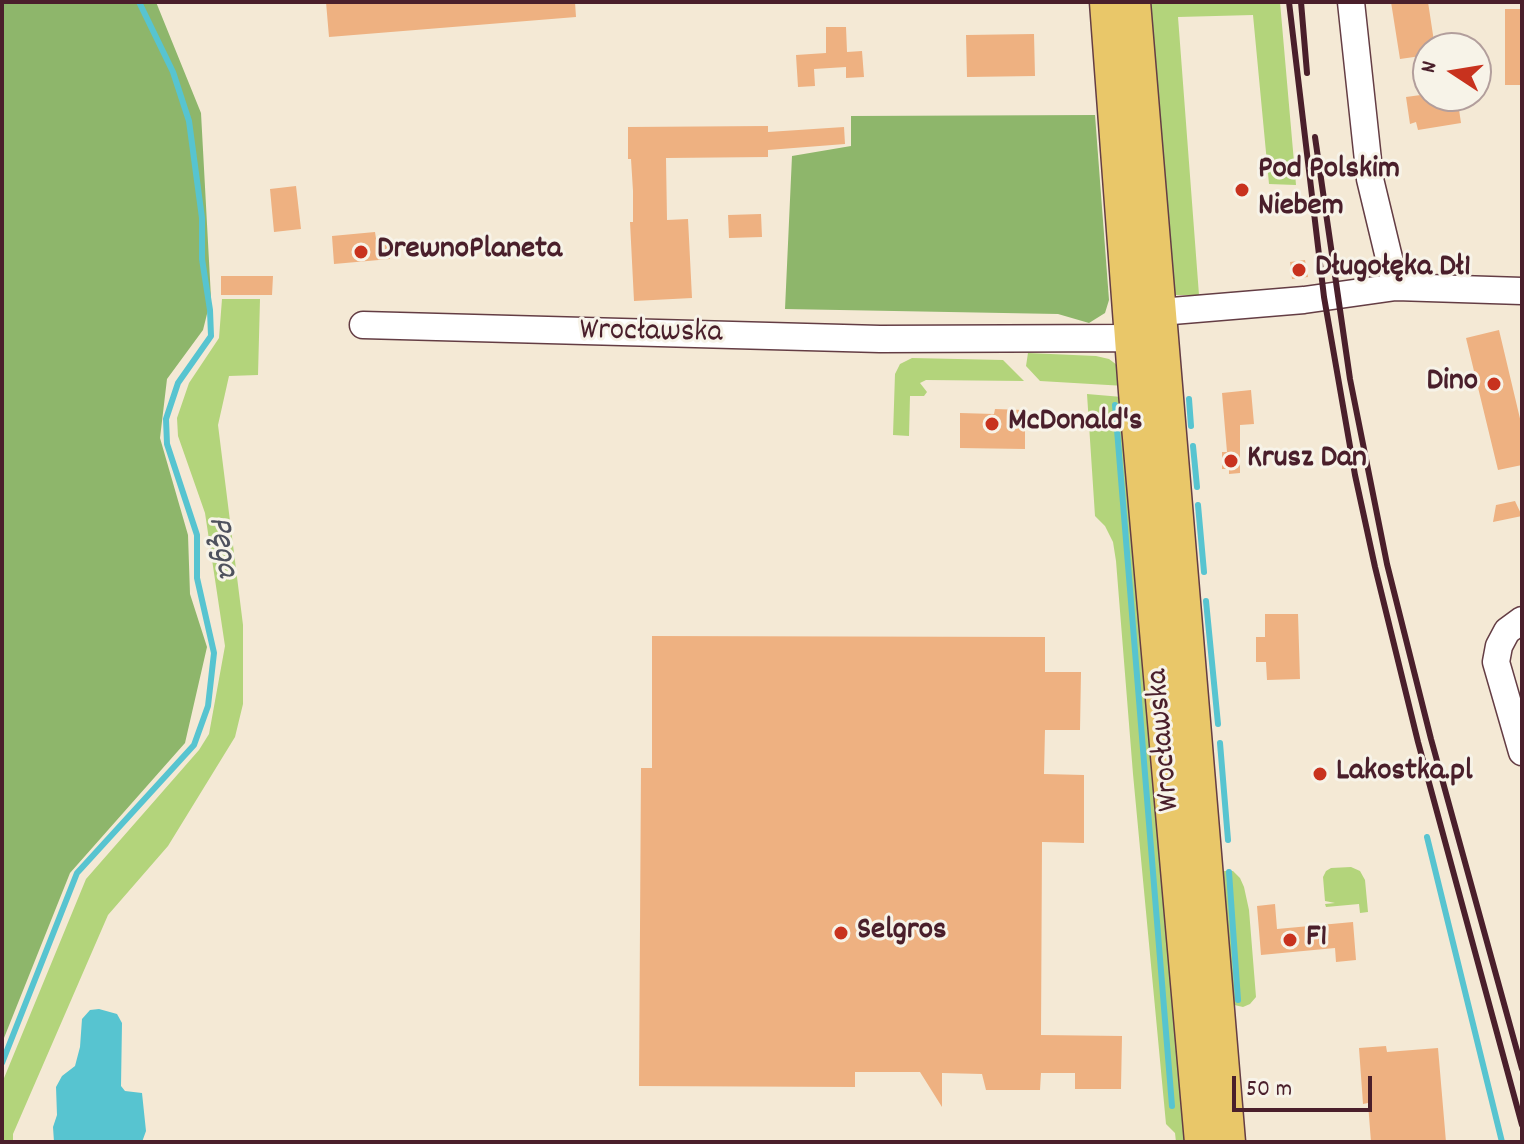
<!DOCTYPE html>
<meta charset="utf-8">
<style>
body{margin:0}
#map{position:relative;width:1524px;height:1144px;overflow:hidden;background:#f4e9d5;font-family:Dekko,sans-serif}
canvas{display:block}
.frame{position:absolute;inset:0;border:4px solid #4a1f2b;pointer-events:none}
.north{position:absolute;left:1412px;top:32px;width:80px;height:80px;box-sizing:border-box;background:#f7f3e8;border:2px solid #b29e9c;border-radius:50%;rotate:282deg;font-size:22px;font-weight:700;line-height:32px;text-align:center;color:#4a1f2b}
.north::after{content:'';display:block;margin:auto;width:28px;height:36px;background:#c8321e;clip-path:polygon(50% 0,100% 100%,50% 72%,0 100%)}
.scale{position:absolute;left:1232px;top:1076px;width:140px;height:36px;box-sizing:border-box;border:4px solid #4a1f2b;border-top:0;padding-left:10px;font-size:24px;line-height:28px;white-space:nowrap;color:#4a1f2b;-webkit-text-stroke:6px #f7f3e8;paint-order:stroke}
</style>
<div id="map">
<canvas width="1524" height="1144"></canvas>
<div class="frame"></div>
<div class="north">N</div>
<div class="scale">50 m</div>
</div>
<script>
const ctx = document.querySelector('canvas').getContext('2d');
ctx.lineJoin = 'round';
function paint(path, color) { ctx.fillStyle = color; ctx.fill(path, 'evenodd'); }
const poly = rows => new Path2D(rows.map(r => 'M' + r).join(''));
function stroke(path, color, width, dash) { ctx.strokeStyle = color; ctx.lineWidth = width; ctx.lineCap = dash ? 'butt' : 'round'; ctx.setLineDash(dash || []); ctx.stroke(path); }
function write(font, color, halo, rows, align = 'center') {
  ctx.font = font + ' Dekko,sans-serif'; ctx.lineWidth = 6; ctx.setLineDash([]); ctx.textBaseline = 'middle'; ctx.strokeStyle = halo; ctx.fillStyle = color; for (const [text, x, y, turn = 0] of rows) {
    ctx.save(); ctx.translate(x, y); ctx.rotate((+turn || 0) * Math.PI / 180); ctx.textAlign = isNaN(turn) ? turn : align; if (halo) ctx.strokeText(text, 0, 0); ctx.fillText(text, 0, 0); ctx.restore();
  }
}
paint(poly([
 [1146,2,1280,2,1296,185,1269,184,1253,15,1178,17,1199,295,1175,295],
 [222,299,260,299,258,375,229,376,218,425,243,625,243,704,235,737,168,846,108,915,13,1134,13,1142,2,1142,2,1083,86,879,199,750,209,734,225,646,205,513,178,436,177,418,189,383,219,338],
 [1028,353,1096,356,1109,359,1117,365,1123,374,1125,386,1040,381,1026,366],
 [912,358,1003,360,1024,381,926,380,920,383,927,392,924,396,910,396,909,436,893,435,895,374,900,364],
 [1087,394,1122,397,1188,1142,1176,1142,1175,1133,1166,1124,1133,774,1116,561,1113,542,1105,526,1095,516],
 [1351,867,1360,871,1365,880,1368,912,1360,913,1359,904,1326,907,1325,904,1335,903,1325,901,1323,877,1326,871,1331,868],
 [1222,871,1233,871,1240,878,1244,887,1249,910,1256,997,1250,1004,1243,1007,1230,1004]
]), '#b3d47b');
paint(poly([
 [2,2,156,2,201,113,211,298,203,330,167,379,160,438,188,535,190,594,207,647,185,743,70,873,2,1043],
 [1095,115,1109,300,1105,313,1089,323,1058,314,785,309,792,156,851,146,851,116]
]), '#8eb66b');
paint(poly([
 [99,1009,117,1014,122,1023,121,1086,125,1091,142,1093,146,1131,142,1142,54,1142,53,1127,57,1115,56,1087,62,1076,75,1066,80,1047,82,1019,90,1010]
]), '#57c4d0');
stroke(poly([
 [1189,399,1191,426],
 [1115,405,1172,1106],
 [1193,446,1197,487],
 [1198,505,1204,572],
 [1206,601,1218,724],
 [1220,743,1228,840],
 [1427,837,1502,1142],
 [1229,872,1238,1000],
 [2,1063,77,873,194,745,208,706,214,653,197,578,197,535,167,444,166,419,178,383,211,336,210,310,202,259,202,218,189,121,173,72,139,2]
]), '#57c4d0', 6);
paint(poly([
 [326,2,575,2,576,17,329,37],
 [1391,2,1428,2,1435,48,1428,48,1428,55,1400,59],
 [1505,9,1522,9,1522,85,1505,85],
 [826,27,846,27,847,52,862,51,864,77,846,78,846,67,814,69,815,86,798,87,796,55,826,53],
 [1034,34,1035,76,967,77,966,35],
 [1428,94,1428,96,1457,96,1461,123,1418,130,1416,122,1410,124,1406,97],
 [768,126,768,132,844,127,845,144,768,150,768,157,666,158,667,220,688,219,692,298,634,301,630,222,633,222,633,191,631,159,628,159,628,127],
 [296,186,301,229,274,232,270,189],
 [761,214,762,237,729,238,728,215],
 [375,232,377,245,389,244,390,259,334,264,332,236],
 [1305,260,1308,277,1292,279,1290,262],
 [221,276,273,276,272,295,221,295],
 [1499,330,1522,427,1522,465,1498,470,1466,338],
 [1251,390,1254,424,1240,425,1240,473,1229,474,1229,469,1222,469,1222,452,1227,452,1222,393],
 [995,409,1025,410,1025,449,960,448,960,413,994,414],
 [1515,501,1522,516,1493,522,1496,505],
 [1265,614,1298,614,1300,679,1267,680,1266,662,1256,662,1256,637,1265,637],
 [652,636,1045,637,1045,672,1081,672,1080,730,1045,730,1044,774,1084,775,1084,843,1042,842,1041,1035,1122,1036,1121,1089,1075,1089,1075,1073,1041,1073,1040,1090,986,1090,982,1074,942,1073,942,1107,920,1072,855,1072,855,1087,639,1086,641,768,652,768],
 [1275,904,1277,929,1353,922,1356,960,1336,962,1335,948,1261,955,1257,906],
 [1386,1046,1387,1052,1438,1048,1446,1142,1371,1142,1368,1103,1363,1104,1359,1048]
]), '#eeb181');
const minor = poly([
 [1351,2,1370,179,1396,287],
 [363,325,880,339,1131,338,1146,347],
 [1145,325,1160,312,1304,300,1396,287,1522,291],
 [1522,620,1507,631,1499,646,1496,662,1522,752]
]);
const major = poly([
 [1106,2,1135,392,1201,1142],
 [1134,2,1229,1142]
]);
stroke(minor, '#643d44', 29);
stroke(major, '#643d44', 35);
stroke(minor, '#fff', 26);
stroke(major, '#e9c769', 32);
stroke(poly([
 [1289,2,1324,297,1355,475,1375,567,1418,742,1522,1125],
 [1301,2,1307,73],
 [1315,137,1350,379,1387,564,1431,739,1522,1069]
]), '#4a1f2b', 6);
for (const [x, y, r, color] of [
 [1242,190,8,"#c8321e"],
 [361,252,8,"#c8321e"],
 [1299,270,8,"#c8321e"],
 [1494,384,8,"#c8321e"],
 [992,424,8,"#c8321e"],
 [1231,461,8,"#c8321e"],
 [1320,774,8,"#c8321e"],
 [841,933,8,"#c8321e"],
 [1290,940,8,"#c8321e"]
]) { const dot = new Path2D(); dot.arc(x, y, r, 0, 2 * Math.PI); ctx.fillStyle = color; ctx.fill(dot); stroke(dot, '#f7f3e8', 3); }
write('bold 32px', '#4a1f2b', '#f7f3e8', [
 ["Pod Polskim",1258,172],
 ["Niebem",1258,209],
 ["DrewnoPlaneta",377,252],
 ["Długołęka Dł1",1315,270],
 ["Dino",1478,384,"right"],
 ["McDonald's",1008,424],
 ["Krusz Dan",1247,461],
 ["Lakostka.pl",1336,774],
 ["Selgros",857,933],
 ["F1",1306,940]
], 'left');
write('32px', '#4a1f2b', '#f7f3e8', [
 ["Wrocławska",651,334,1],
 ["Wrocławska",1166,740,-95]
]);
write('italic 34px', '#4e515d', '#f7f3e8', [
 ["Pęga",220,547,81]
]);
</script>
